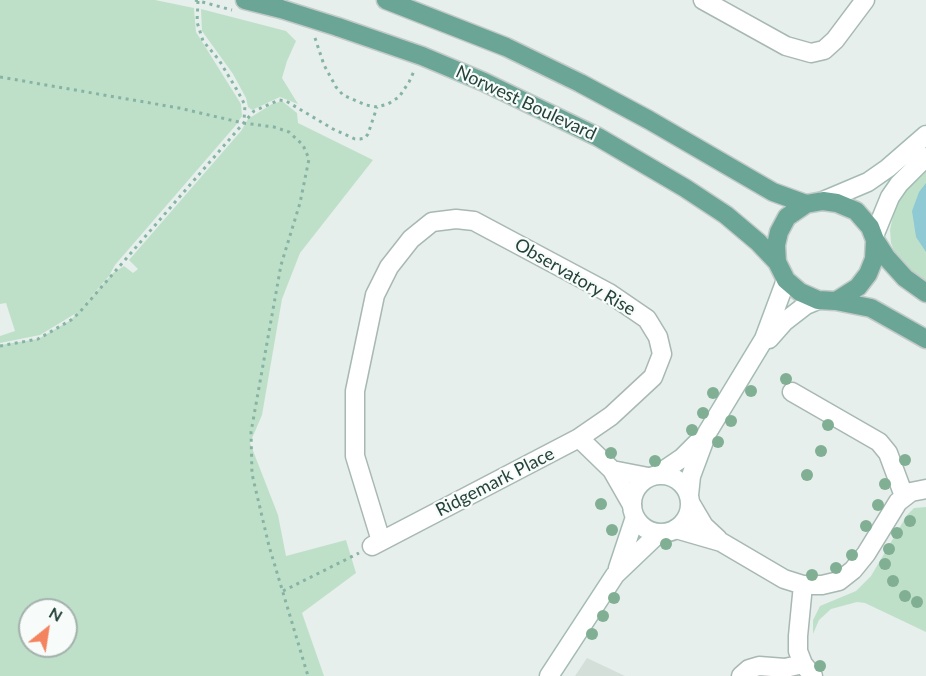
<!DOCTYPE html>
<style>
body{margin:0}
#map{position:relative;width:926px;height:676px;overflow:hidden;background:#e6efeb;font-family:Lato,sans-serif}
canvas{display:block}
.north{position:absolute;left:18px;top:598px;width:60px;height:60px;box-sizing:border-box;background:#f7fbf9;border:2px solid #a3b1ad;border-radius:50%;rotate:30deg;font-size:16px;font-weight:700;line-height:24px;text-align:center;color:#24423a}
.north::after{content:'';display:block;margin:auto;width:21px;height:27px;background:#f4845f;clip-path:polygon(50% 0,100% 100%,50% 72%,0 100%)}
</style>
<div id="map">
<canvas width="926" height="676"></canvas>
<div class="north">N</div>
</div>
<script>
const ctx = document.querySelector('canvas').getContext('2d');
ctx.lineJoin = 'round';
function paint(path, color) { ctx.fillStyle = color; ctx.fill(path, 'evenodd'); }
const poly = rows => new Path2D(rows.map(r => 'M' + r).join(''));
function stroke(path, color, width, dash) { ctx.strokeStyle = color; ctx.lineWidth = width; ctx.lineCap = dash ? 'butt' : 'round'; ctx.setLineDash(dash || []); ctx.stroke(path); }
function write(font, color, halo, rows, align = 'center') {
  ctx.font = font + ' Lato,sans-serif'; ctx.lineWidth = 4.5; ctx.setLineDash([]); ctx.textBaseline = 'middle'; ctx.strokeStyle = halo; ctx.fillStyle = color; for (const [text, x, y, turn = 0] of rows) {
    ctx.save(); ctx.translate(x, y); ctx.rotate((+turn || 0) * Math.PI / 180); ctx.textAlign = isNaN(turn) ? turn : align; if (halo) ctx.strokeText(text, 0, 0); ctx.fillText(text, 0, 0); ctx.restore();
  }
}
paint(poly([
 [587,658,625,676,575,676]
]), '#d4dfda');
paint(poly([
 [0,0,155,0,194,8,196,32,241,104,242,116,236,125,115,265,109,276,80,309,113,273,124,266,133,273,138,269,129,260,241,131,248,119,272,104,282,101,297,113,298,123,373,160,300,253,282,299,262,415,250,443,278,515,286,556,346,540,356,573,302,613,324,676,0,676,0,345,38,339,71,320,78,312,40,335,0,343,0,336,15,331,6,303,0,304],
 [30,610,66,610,66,646,30,646],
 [201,9,286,31,296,41,287,61,282,78,298,104,280,97,252,110,248,107,246,98,233,74,202,31],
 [926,165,926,283,903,265,895,253,891,243,890,230,898,194],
 [926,507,926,632,865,603,857,602,831,609,819,620,813,634,813,620,820,606,856,591,871,576,907,515,914,508]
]), '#bfe0c8');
paint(poly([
 [926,183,926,252,916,237,912,211,919,192]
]), '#8ec9d4');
const street = poly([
 [703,0,786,46,811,53,824,50,835,40,865,0],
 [792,392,879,442,888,453,904,496],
 [612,470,648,477],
 [691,504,704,526,718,539],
 [676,529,721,542,784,579,803,585,822,585,839,581,853,570,866,554,898,502,911,492,926,489],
 [381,541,355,456,355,391,375,295,389,267,411,239,432,222,456,219,474,221,609,293,647,319,658,337,662,354,653,377,611,416,579,438],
 [372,546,579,438,612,470,632,505],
 [803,585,798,636,798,651,803,664,813,676],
 [741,676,749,669,759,666,785,668,803,664]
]);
const secondary = poly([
 [823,201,868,182,888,168,926,135],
 [874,236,890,197,899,184,926,157],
 [769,339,784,322,806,305,818,300],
 '632 504a29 29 0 1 1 58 0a29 29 0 1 1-58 0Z',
 [657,475,682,458,701,439],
 [689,495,691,476,707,433,764,339,786,280],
 [618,568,635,517],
 [549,676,615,575,659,533]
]);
const primary = poly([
 [245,0,281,9],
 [386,0,506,47,580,83,649,120,773,192,806,204],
 [338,27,422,56,484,82,598,137,685,188,726,215,758,242,777,262],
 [875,240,886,257,905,278,926,293],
 [836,301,858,287,868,274,874,259,875,240,870,227,856,211,837,203,823,201,806,204,787,217,779,232,776,245,777,262,786,280,800,292,818,300,836,301,871,308,926,339]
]);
stroke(street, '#a8b8b2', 21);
stroke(secondary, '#a4bbb3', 21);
stroke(primary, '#c2cac8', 21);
stroke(poly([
 [195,0,232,10],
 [198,1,197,22,203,41,219,60,237,90,245,105,244,121],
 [315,38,324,65,336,87,343,95,366,105,377,107,388,104,399,97,409,82,414,71,413,71],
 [0,77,179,108,243,123,274,127,289,132,303,145,309,159,300,203,281,265,251,432,252,474,269,546,308,676],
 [0,346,38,339,71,320,79,313,254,111,279,100,286,101,333,129,355,139,360,139,365,138,368,134,377,107],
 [283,591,359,553]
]), '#86b3a5', 3, [3, 4.5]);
stroke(street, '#fff', 18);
stroke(secondary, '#fff', 18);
stroke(primary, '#6aa596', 18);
const primaryBridge = poly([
 [281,9,338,27]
]);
stroke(primaryBridge, '#c2cac8', 21, []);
stroke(primaryBridge, '#6aa596', 18);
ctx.fillStyle = '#80af93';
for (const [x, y] of [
 [786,379],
 [751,391],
 [713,393],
 [703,413],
 [731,421],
 [828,425],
 [692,430],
 [718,442],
 [821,451],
 [611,453],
 [905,460],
 [655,461],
 [807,475],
 [885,484],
 [601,504],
 [878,505],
 [910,521],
 [866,526],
 [612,530],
 [897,533],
 [666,544],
 [889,549],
 [852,555],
 [885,564],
 [836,568],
 [812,575],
 [893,581],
 [905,596],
 [614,598],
 [917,602],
 [603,616],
 [592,634],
 [820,666]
]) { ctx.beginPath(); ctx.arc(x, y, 6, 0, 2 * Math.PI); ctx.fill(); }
write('18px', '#24423a', '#f7fbf9', [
 ["Norwest Boulevard",526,103,25],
 ["Observatory Rise",575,277,30],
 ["Ridgemark Place",495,482,-27]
]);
</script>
